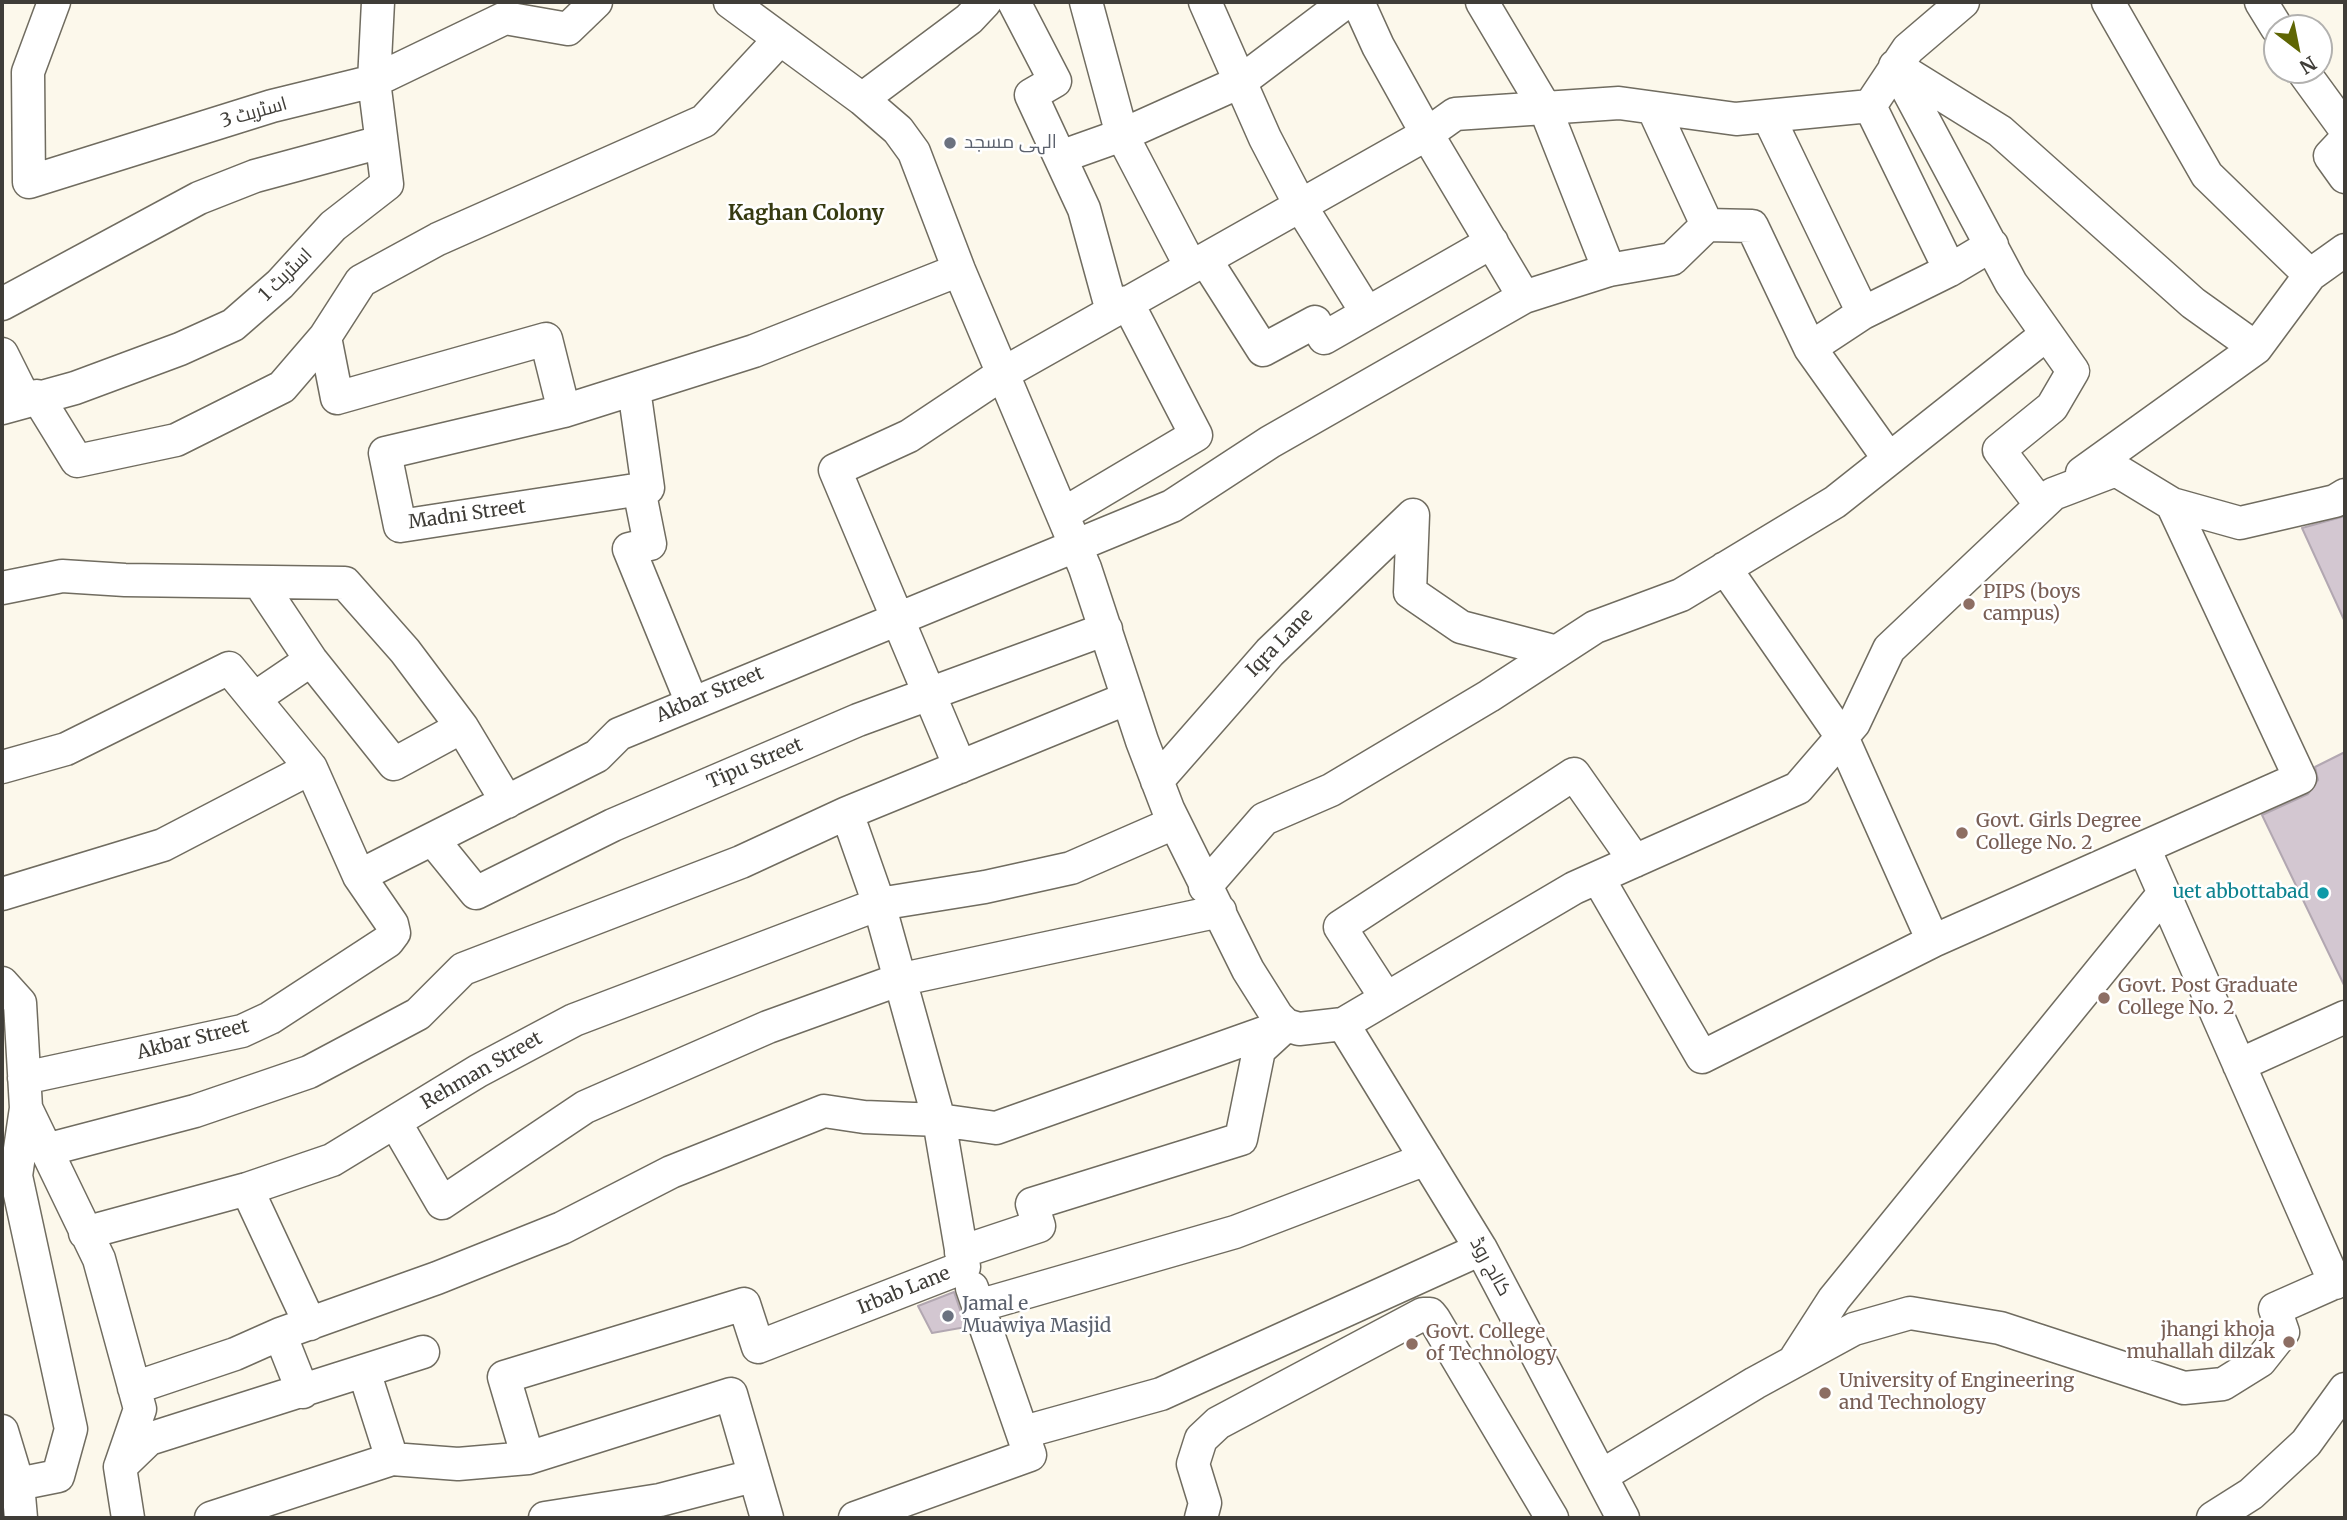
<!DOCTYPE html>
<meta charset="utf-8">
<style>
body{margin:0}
#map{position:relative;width:2347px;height:1520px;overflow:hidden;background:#fcf8eb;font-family:Merriweather,serif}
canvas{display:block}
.frame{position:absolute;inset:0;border:4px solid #3f3d38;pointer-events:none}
.north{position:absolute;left:2263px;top:14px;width:70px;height:70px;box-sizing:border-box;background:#fff;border:2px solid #b2b1af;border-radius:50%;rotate:148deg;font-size:19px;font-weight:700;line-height:28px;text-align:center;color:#3f3d38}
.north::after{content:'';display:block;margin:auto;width:24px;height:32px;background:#5f6604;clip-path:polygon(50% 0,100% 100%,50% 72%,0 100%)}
</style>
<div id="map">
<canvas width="2347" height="1520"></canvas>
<div class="frame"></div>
<div class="north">N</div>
</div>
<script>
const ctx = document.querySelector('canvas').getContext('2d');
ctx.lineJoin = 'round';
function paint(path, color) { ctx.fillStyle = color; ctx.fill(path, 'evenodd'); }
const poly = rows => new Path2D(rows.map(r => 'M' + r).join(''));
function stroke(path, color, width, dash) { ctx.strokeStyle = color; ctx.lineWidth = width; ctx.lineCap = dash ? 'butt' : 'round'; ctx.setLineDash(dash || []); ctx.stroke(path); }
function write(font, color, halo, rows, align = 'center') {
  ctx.font = font + ' Merriweather,Cairo,serif'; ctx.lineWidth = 5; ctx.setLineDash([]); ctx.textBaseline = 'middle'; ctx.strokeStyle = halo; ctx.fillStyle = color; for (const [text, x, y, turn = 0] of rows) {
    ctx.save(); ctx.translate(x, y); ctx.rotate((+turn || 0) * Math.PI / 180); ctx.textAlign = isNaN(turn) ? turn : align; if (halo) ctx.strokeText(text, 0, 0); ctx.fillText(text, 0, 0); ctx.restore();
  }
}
const building = poly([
 [2345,516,2345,622,2302,528,2345,516],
 [2345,752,2345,987,2262,815,2308,794,2318,780,2315,767,2345,752],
 [954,1292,966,1327,932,1333,918,1306,954,1292]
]);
paint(building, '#d3c7d1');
stroke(building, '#b2a7b1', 2);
const minor = poly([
 [54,2,28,72,29,182,272,106,374,81,505,18,568,29,596,2],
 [730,2,862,99,898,130,914,152,959,270,1085,568,1142,741,1168,809,1248,970,1277,1016,1286,1025,1299,1029,1343,1024,1574,888,1798,788,1854,723,1889,649,2053,494,2116,470,2172,504,2240,523,2335,501,2345,495],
 [1014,2,1055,81,1031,95,1084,209,1112,311],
 [1086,2,1122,135,1191,267],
 [1205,2,1265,138,1300,205,1367,313],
 [1358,2,1378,46,1427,134,1524,297],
 [1482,2,1545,108,1609,270],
 [2261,2,2277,28],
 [1895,66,2011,283,2073,371,2052,407,1999,450,2041,505],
 [1897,67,2000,131,2193,303,2256,348],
 [2302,70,2345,129],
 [862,99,969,19,985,2],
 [1870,106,1950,270],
 [1653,108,1707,225],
 [1768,116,1863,313],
 [2345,140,2330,156,2345,177],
 [1060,157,1122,135,1240,82,1346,2],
 [1205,259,1263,350,1315,322,1324,338,1492,242],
 [2310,275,2345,250],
 [2,304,199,198,255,176,381,142],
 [325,337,337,398,546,339,564,411],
 [1810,348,1863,313,1950,270,1992,245],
 [2,354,25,400],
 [634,389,648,488,400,526,385,453,564,411,754,351,959,270],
 [37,396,77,461,176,440,282,387,325,337,361,281,438,239,704,121,780,39],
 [2,408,75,388,180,349,233,325,280,284,333,226,387,184,374,81,378,2],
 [2082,473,2256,348,2310,275,2207,175,2108,2],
 [639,489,650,544,629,549,692,703],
 [1063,514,1196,435,1127,302],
 [1413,515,1410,592,1461,627,1557,652],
 [1725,568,1842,737,1933,941],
 [259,582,311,660,394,764,462,727,507,802],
 [2,588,62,576,125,580,345,583,405,651,462,727],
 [255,698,311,660],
 [2,767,66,749,229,668,311,768,359,876,392,924,394,933,388,941,270,1018,242,1031,24,1078],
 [960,767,835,470,909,436,1002,374,1427,134,1455,114,1619,103,1736,119,1870,106,1908,49,1963,2],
 [1157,781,1270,652,1413,515],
 [433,840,476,893,613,825,858,720,1106,629],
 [2144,848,2335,1283],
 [359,876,597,756,619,734,1172,506,1270,442,1524,297,1609,270,1672,259,1707,225,1752,226,1810,348,1889,459],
 [1598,878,1702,1057,1933,941,2300,778,2172,504],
 [1205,887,1264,819,1331,790,1489,696,1595,627,1681,595,1835,502,2047,334],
 [2,894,163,845,311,768],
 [2,983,20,1003,26,1108,99,1259,140,1409,120,1467],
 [1386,998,1340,927,1574,774,1635,861],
 [1343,1024,1481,1249,1623,1518],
 [2239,1065,2345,1017],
 [395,1122,442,1203,585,1107,768,1027,898,980,1220,911],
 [46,1150,195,1111,309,1072,418,1014,463,969,741,862,847,813],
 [247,1189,310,1324],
 [85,1233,247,1189,332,1160,478,1071,574,1020,879,904,985,887,1071,868,1174,823],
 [961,1252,1039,1226,1032,1204,1241,1139,1259,1050,1283,1028],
 [978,1306,1235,1232,1426,1159],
 [280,1334,303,1392],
 [1796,1358,1834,1299,2164,893],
 [364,1371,392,1459],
 [134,1388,235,1354,280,1334,437,1278,562,1228,671,1172,824,1111,864,1117,939,1120,879,904,847,813,1128,698],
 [2,1431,18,1484],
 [1024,1432,1161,1394,1481,1249],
 [528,1458,504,1377,744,1304,758,1347,964,1267,939,1120,996,1128,1286,1025],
 [1601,1476,1755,1383,1854,1329,1910,1313,2000,1328,2184,1388,2223,1384,2260,1361,2283,1332,2275,1309,2345,1278],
 [21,1518,18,1484,58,1476,71,1429,16,1176,26,1108],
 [128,1518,120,1467,149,1439,423,1352],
 [211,1518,392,1459,458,1464,528,1458,731,1394,767,1518],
 [545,1518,660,1500,753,1476],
 [855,1518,1030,1455,972,1288],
 [1201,1518,1205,1503,1193,1464,1201,1439,1218,1423,1423,1314,1430,1314,1434,1319,1552,1518],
 [2213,1518,2251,1494,2306,1443,2345,1389]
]);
stroke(minor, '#706c60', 35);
stroke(minor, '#fff', 32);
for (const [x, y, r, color] of [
 [950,143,7,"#6b7280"],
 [1969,604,7,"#8d6e63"],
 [1962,833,7,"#8d6e63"],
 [2323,893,7,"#0f9aa8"],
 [2104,998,7,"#8d6e63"],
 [948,1316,7,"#6b7280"],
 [2289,1342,7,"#8d6e63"],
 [1412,1344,7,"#8d6e63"],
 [1825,1393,7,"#8d6e63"]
]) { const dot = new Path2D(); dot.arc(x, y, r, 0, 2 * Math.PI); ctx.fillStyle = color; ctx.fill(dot); stroke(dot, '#fff', 2.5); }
write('19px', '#3f3d38', '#fff', [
 ["اسٹریٹ 3",254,113,-16],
 ["اسٹریٹ 1",286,275,-45],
 ["Madni Street",467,515,-8],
 ["Iqra Lane",1280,643,-46],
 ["Akbar Street",710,695,-23],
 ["Tipu Street",755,764,-23],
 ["Akbar Street",193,1040,-14],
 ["Rehman Street",482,1071,-30],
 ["کالج روڈ",1490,1267,61],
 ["Irbab Lane",904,1291,-22]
]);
write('19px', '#5b616d', '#fff', [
 ["الہی مسجد",964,143],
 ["Jamal e",962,1305],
 ["Muawiya Masjid",962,1327]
], 'left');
write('19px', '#785e54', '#fff', [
 ["PIPS (boys",1983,593],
 ["campus)",1983,615],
 ["Govt. Girls Degree",1976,822],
 ["College No. 2",1976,844],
 ["Govt. Post Graduate",2118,987],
 ["College No. 2",2118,1009],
 ["jhangi khoja",2275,1331,"right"],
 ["muhallah dilzak",2275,1353,"right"],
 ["Govt. College",1426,1333],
 ["of Technology",1426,1355],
 ["University of Engineering",1839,1382],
 ["and Technology",1839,1404]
], 'left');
write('19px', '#0d838f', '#fff', [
 ["uet abbottabad",2309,893]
], 'right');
write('bold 21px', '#363a11', '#fff', [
 ["Kaghan Colony",806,214]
]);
</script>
